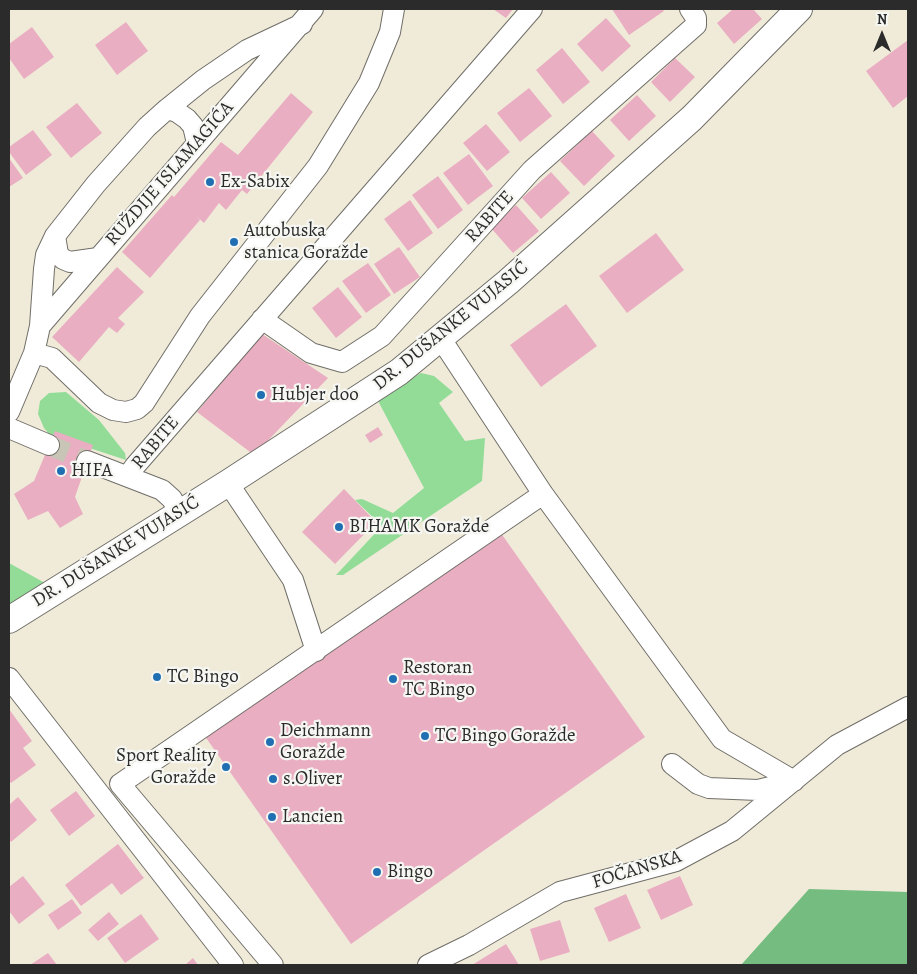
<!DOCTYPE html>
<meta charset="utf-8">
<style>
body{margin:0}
#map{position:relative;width:917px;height:974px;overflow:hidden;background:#f0ebd9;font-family:Alegreya,serif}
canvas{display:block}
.frame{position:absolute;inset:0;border:10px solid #2b2b2b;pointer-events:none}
.north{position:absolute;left:857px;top:10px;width:50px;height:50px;-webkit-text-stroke:4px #f6f6f2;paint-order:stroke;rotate:0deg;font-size:14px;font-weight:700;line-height:20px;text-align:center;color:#2b2b2b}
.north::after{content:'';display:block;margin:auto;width:18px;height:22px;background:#2b2b2b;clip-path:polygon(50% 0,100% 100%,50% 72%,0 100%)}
</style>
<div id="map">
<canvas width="917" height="974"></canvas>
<div class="frame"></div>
<div class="north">N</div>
</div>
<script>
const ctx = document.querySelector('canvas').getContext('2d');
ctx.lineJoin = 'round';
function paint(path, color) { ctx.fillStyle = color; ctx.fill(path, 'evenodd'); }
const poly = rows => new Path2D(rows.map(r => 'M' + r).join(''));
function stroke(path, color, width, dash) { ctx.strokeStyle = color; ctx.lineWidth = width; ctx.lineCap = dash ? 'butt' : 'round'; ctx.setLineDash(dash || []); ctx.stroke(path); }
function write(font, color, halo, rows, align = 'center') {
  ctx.font = font + ' Alegreya,serif'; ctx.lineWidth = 4.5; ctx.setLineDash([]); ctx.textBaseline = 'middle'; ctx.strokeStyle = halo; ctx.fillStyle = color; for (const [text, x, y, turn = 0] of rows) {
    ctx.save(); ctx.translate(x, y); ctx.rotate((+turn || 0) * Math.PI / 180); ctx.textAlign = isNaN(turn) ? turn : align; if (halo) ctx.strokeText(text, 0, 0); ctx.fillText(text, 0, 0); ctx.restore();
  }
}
paint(poly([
 [421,373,434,376,453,392,439,403,465,441,485,438,482,481,343,575,336,575,382,526,355,500,362,499,393,513,424,488,377,399],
 [66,392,99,420,125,453,126,460,50,435,44,428,38,414,40,401,49,393],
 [9,563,45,583,9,604]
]), '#92dc98');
paint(poly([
 [809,889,908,892,908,965,741,965]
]), '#75bc80');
paint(poly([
 [493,9,513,9,506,18],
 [612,9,662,9,664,11,629,35],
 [733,9,753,9,762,19,734,44,717,23],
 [606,18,631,46,602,72,577,44],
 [126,22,148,51,117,75,95,45],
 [32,27,54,57,24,79,9,58,9,44],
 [908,40,908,96,893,108,866,71],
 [562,48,590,82,563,104,536,70],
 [675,58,695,77,670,102,651,82],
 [529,88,552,116,520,142,497,113],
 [291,93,313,112,247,194,242,190,226,210,219,203,204,223,196,216,200,220,150,278,122,252,172,195,174,197,221,142,238,155],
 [637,95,656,116,629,141,610,120],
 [77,103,102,133,71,158,46,127],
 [486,124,510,152,487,171,463,143],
 [33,130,52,155,26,175,9,152,9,147],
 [592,131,615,156,584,186,560,161],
 [469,154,493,186,468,205,443,173],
 [9,158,23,178,9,187],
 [551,172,570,193,541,219,522,198],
 [438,176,463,210,438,229,412,195],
 [410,200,433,233,408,251,384,219],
 [516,205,539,231,513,253,491,228],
 [656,233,684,270,627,313,599,276],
 [399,247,420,277,394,294,374,264],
 [368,263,391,295,366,313,342,281],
 [117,267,144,292,118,318,125,324,117,333,109,327,79,362,52,337],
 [338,287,362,317,336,338,312,308],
 [566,304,597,346,541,387,510,345],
 [262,334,328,378,254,455,197,412],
 [378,427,383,435,370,443,365,435],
 [55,431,93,445,75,497,83,514,60,528,48,511,28,520,14,494,34,481],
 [344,489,376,522,335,564,302,532],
 [498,529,645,737,351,944,204,735],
 [9,709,32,741,23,748,36,765,11,783,9,780],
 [76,791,95,816,69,836,50,810],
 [18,797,37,820,11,842,9,839,9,805],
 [118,844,144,878,121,895,112,883,81,906,65,885],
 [23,876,45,904,19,924,9,911,9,887],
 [680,876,693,905,661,920,647,890],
 [626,894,641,928,609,942,594,908],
 [72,899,82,913,58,930,48,915],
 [109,912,119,924,98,941,88,930],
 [141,914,159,939,125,963,107,938],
 [560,920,570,952,540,961,530,929],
 [506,944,519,965,472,965],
 [48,953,57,965,30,965],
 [193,958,198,965,185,965]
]), '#e9aec2');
stroke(poly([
 [49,445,87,461]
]), '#c9c5b6', 20, [20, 10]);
const minor = poly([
 [167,109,177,112,187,119,193,126,197,143],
 [55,236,58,254,63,259,70,262,98,258],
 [262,319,311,353,342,362,382,336,532,170,696,25,696,18,690,9],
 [40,326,313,9],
 [441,339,543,494,722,739,794,781],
 [34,353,52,358,99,403,113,410,126,412,137,409,144,403,200,316,318,166,369,83,390,32,394,9],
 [9,412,34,353,40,326,44,269,46,255,55,236,96,184,147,127,167,109,203,80,247,50,302,24],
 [9,428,49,445],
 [87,461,162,490,172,499,179,512],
 [128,476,135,466,532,9],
 [228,483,293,580,316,651],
 [9,678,233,965],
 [672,764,698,784,709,788,758,790,787,783],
 [273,965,120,784,543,494],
 [428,965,469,945,560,892,676,861,732,831,837,745,908,707]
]);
const major = poly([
 [9,620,228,483,399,372,508,282,692,118,799,9]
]);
stroke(minor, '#706e68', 22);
stroke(major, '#706e68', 28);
stroke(minor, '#fff', 20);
stroke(major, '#fff', 26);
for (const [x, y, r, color] of [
 [210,182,5,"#1f6fb2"],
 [234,242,5,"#1f6fb2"],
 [261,395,5,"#1f6fb2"],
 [61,471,5,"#1f6fb2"],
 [339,527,5,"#1f6fb2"],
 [157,677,5,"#1f6fb2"],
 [393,679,5,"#1f6fb2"],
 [425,736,5,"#1f6fb2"],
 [270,742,5,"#1f6fb2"],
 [226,767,5,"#1f6fb2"],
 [273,779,5,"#1f6fb2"],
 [272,817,5,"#1f6fb2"],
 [377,872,5,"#1f6fb2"]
]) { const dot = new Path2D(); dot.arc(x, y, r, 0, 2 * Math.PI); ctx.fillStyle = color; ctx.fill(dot); stroke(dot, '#f6f6f2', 2); }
write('19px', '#2b2b2b', '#f6f6f2', [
 ["RUŽDIJE ISLAMAGIĆA",170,174,-49],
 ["RABITE",490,217,-48],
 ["DR. DUŠANKE VUJASIĆ",451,326,-39],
 ["RABITE",156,443,-50],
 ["DR. DUŠANKE VUJASIĆ",116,552,-32],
 ["FOČANSKA",637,870,-17]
]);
write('19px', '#2b2b2b', '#f6f6f2', [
 ["Ex-Sabix",220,182],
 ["Autobuska",244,231],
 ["stanica Goražde",244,253],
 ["Hubjer doo",271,395],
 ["HIFA",71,471],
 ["BIHAMK Goražde",349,527],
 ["Restoran",403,668],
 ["TC Bingo",403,690],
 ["TC Bingo",167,677],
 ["Deichmann",280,731],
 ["Goražde",280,753],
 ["TC Bingo Goražde",435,736],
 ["Sport Reality",216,756,"right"],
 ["Goražde",216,778,"right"],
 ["s.Oliver",283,779],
 ["Lancien",282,817],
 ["Bingo",387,872]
], 'left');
</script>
